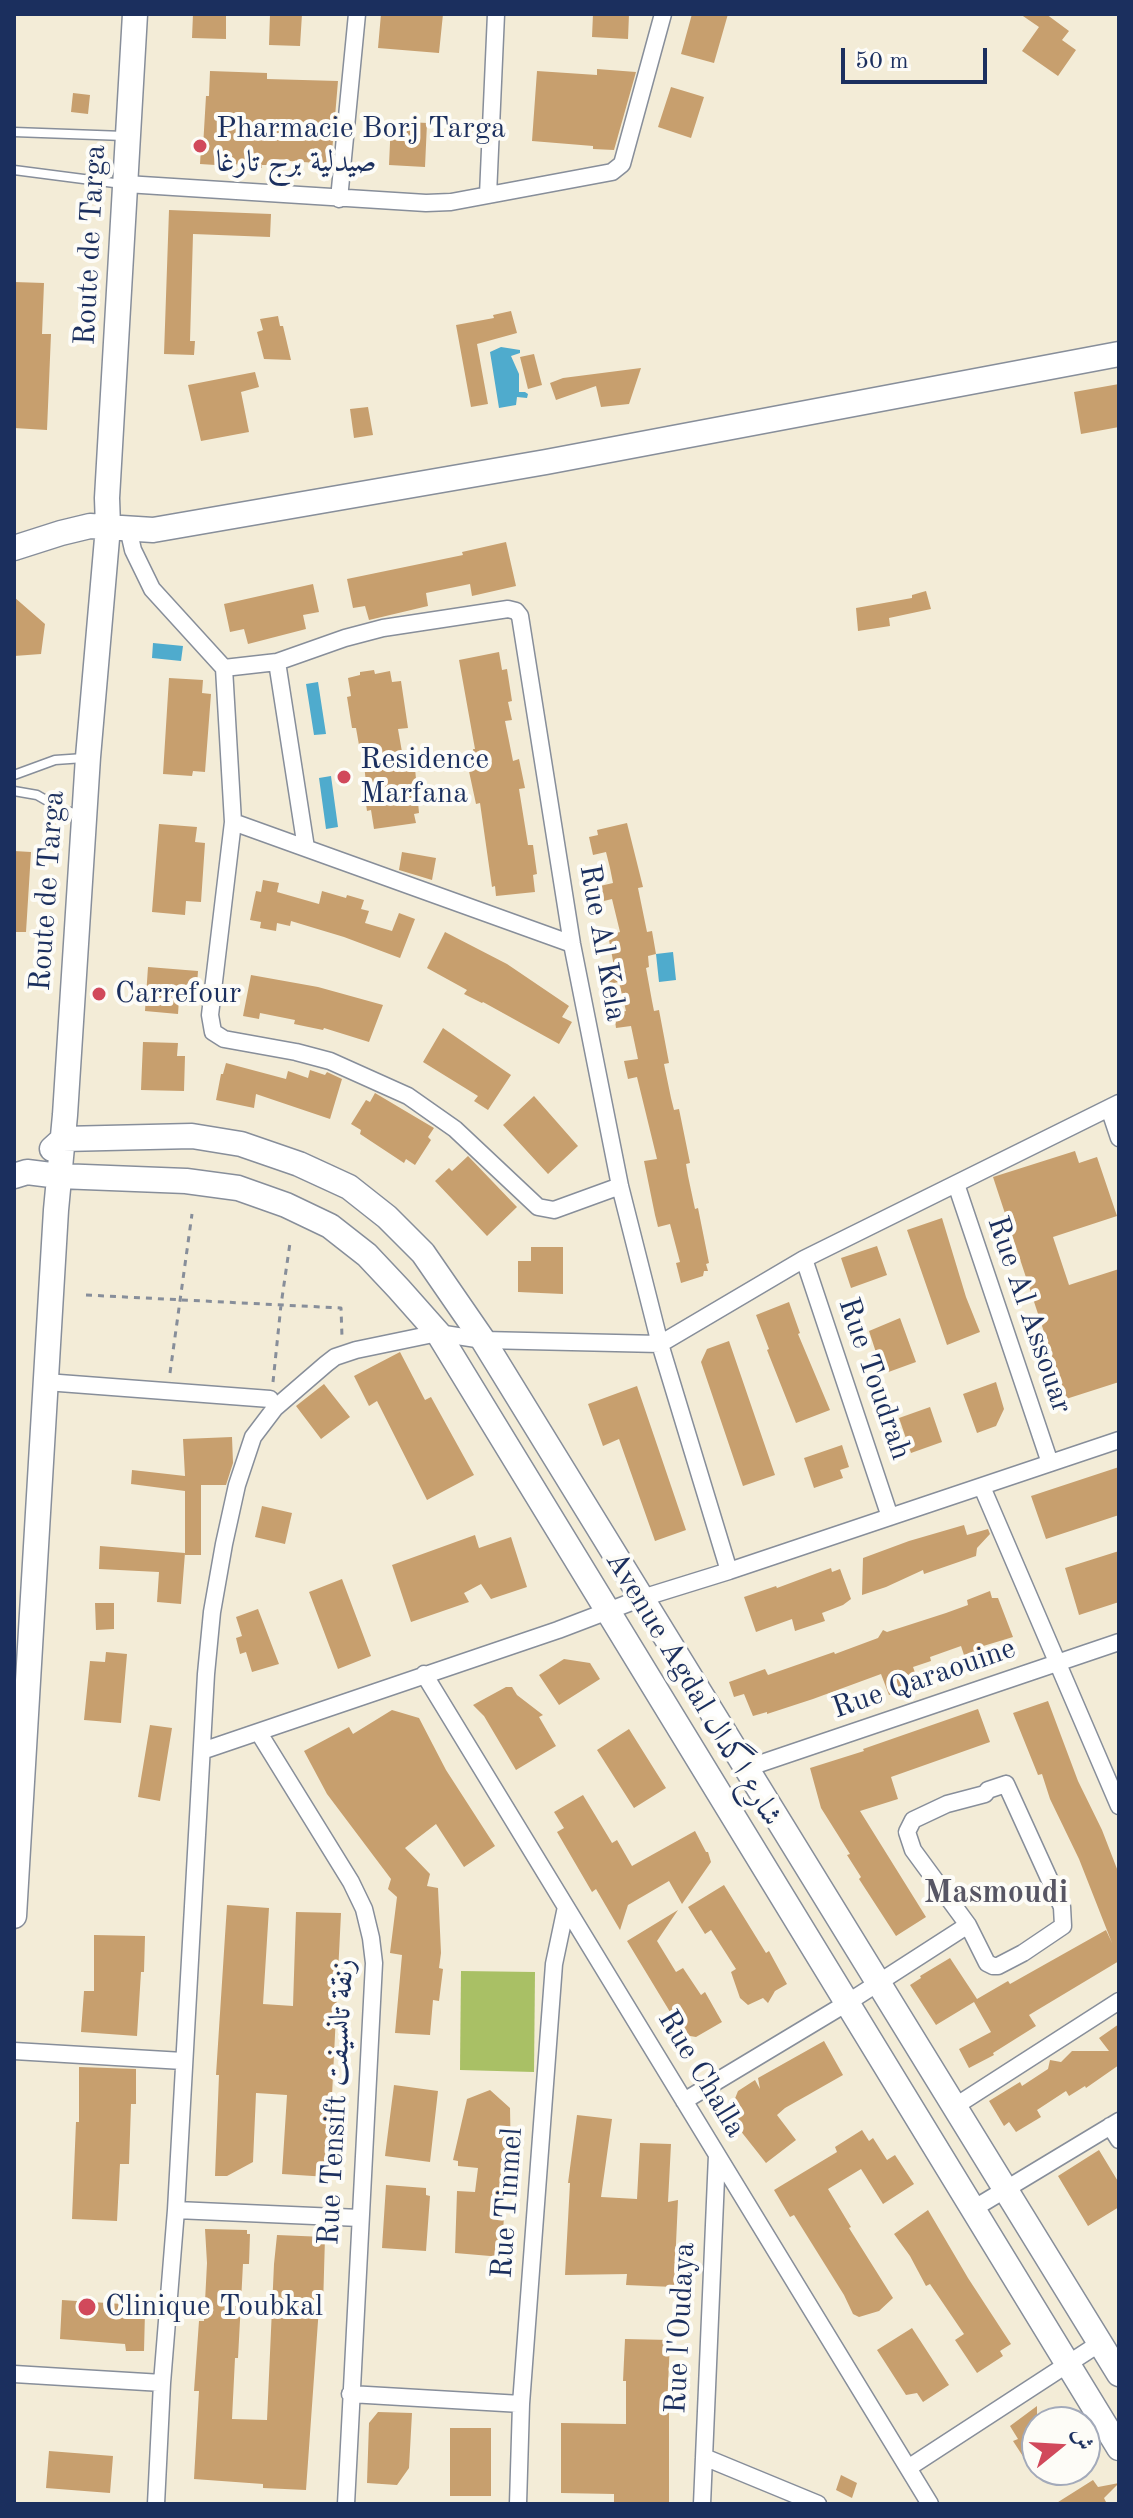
<!DOCTYPE html>
<meta charset="utf-8">
<style>
body{margin:0}
#map{position:relative;width:1133px;height:2518px;overflow:hidden;background:#f3ecd7;font-family:"Old Standard TT",Amiri,serif}
canvas{display:block}
.frame{position:absolute;inset:0;border:16px solid #1b2f5e;pointer-events:none}
.north{position:absolute;left:1021px;top:2406px;width:80px;height:80px;box-sizing:border-box;background:#fdfcf7;border:2px solid #a3aaba;border-radius:50%;rotate:72deg;font-size:22px;font-weight:700;line-height:32px;text-align:center;color:#1b2f5e}
.north::after{content:'';display:block;margin:auto;width:28px;height:36px;background:#d1495b;clip-path:polygon(50% 0,100% 100%,50% 72%,0 100%)}
.scale{position:absolute;left:841px;top:48px;width:146px;height:36px;box-sizing:border-box;border:4px solid #1b2f5e;border-top:0;padding-left:10px;font-size:24px;line-height:28px;white-space:nowrap;color:#1b2f5e;-webkit-text-stroke:6px #fdfcf7;paint-order:stroke}
</style>
<div id="map">
<canvas width="1133" height="2518"></canvas>
<div class="frame"></div>
<div class="north">ش</div>
<div class="scale">50 m</div>
</div>
<script>
const ctx = document.querySelector('canvas').getContext('2d');
ctx.lineJoin = 'round';
function paint(path, color) { ctx.fillStyle = color; ctx.fill(path, 'evenodd'); }
const poly = rows => new Path2D(rows.map(r => 'M' + r).join(''));
function stroke(path, color, width, dash) { ctx.strokeStyle = color; ctx.lineWidth = width; ctx.lineCap = dash ? 'butt' : 'round'; ctx.setLineDash(dash || []); ctx.stroke(path); }
function write(font, color, halo, rows, align = 'center') {
  ctx.font = font + ' "Old Standard TT",Amiri,serif'; ctx.lineWidth = 8; ctx.setLineDash([]); ctx.textBaseline = 'middle'; ctx.strokeStyle = halo; ctx.fillStyle = color; for (const [text, x, y, turn = 0] of rows) {
    ctx.save(); ctx.translate(x, y); ctx.rotate((+turn || 0) * Math.PI / 180); ctx.textAlign = isNaN(turn) ? turn : align; if (halo) ctx.strokeText(text, 0, 0); ctx.fillText(text, 0, 0); ctx.restore();
  }
}
paint(poly([
 [461,1971,535,1972,534,2072,460,2070]
]), '#a9c065');
paint(poly([
 [501,347,520,350,520,353,511,356,519,374,519,392,525,392,528,394,527,398,517,397,516,405,499,408,490,352],
 [153,643,183,646,181,661,152,658],
 [318,682,326,734,314,735,306,684],
 [331,776,338,827,326,829,319,778],
 [673,952,676,980,659,982,656,954]
]), '#4fabcd');
paint(poly([
 [193,14,226,14,226,39,192,38],
 [270,14,302,14,300,46,269,45],
 [381,14,443,14,439,53,378,48],
 [593,14,629,14,628,39,592,37],
 [692,14,728,14,714,63,681,54],
 [1020,14,1046,14,1069,31,1062,40,1076,50,1058,76,1022,51,1039,27],
 [597,69,636,72,614,150,593,149,593,146,532,141,537,71,597,75],
 [210,71,267,73,267,79,338,81,331,164,275,160,274,165,262,165,262,168,200,164,201,147,203,147,206,96,209,96],
 [671,87,704,97,691,138,658,127],
 [73,93,90,95,88,114,71,112],
 [391,121,427,123,425,167,389,165],
 [169,210,271,214,270,237,193,234,190,341,195,341,194,355,164,354],
 [14,282,44,283,42,334,51,334,47,430,14,428],
 [511,311,517,333,477,344,488,404,471,407,456,325,494,318,493,315],
 [278,316,280,326,283,326,291,360,264,359,257,332,263,330,260,319],
 [534,354,542,385,528,389,520,357],
 [641,368,629,404,601,407,596,386,556,400,550,383,563,378],
 [255,372,259,387,241,392,249,432,201,441,188,385],
 [1119,384,1119,427,1081,434,1074,392],
 [368,407,373,435,354,438,350,409],
 [506,542,516,586,472,596,470,584,426,593,428,606,369,620,365,606,353,608,347,579,463,555,462,552],
 [313,584,319,612,303,615,306,629,248,644,244,629,230,632,224,604],
 [926,591,931,609,889,618,890,626,858,631,856,608,912,598,912,595],
 [14,597,45,624,41,654,14,656],
 [499,652,502,670,507,669,512,701,508,702,512,720,505,721,513,761,519,759,525,788,519,789,528,845,533,845,537,874,533,875,535,892,496,896,495,886,492,887,480,803,476,804,467,762,475,760,473,749,475,749,459,660],
 [374,670,375,674,390,671,392,682,401,681,408,728,398,729,405,769,415,768,419,813,414,814,416,823,374,829,371,810,367,811,363,783,366,783,362,745,359,745,356,728,352,728,347,697,351,696,348,678,360,675,360,672],
 [169,678,203,680,202,693,211,694,205,772,193,771,192,776,163,774],
 [627,823,643,887,638,888,647,932,652,931,656,954,648,956,649,967,646,968,652,1001,654,1011,659,1010,669,1063,664,1064,671,1098,674,1110,679,1109,690,1163,686,1164,688,1176,695,1209,698,1208,709,1263,706,1264,708,1271,704,1271,703,1276,681,1283,676,1263,680,1262,670,1224,658,1227,655,1215,644,1161,657,1159,637,1077,628,1079,624,1061,638,1059,631,1026,616,1028,614,1013,626,1011,619,982,608,984,605,968,614,966,608,935,620,932,612,899,604,901,600,886,613,883,610,868,606,852,593,855,589,837,598,835,597,830],
 [159,824,197,827,195,842,205,843,201,902,186,901,185,915,152,912],
 [14,851,31,852,26,932,14,932],
 [402,852,436,858,432,880,399,870],
 [263,880,279,883,277,892,319,904,322,891,346,898,347,895,364,900,361,909,369,911,365,923,392,931,399,913,415,919,400,958,344,937,291,921,290,926,277,923,276,931,260,928,261,922,250,920,256,891,261,892],
 [445,932,507,964,569,1006,562,1017,572,1022,559,1044,483,1002,482,1003,464,994,467,990,427,968],
 [148,967,198,971,196,1000,179,999,178,1014,145,1011],
 [251,975,318,987,383,1005,369,1042,324,1028,323,1030,294,1024,295,1020,260,1013,259,1019,243,1016],
 [443,1028,511,1075,488,1110,474,1101,478,1096,423,1062],
 [143,1042,178,1043,177,1056,185,1056,184,1091,141,1090],
 [226,1063,286,1079,288,1071,308,1078,310,1070,325,1075,327,1072,342,1079,330,1119,256,1094,254,1108,216,1100,221,1074,223,1074],
 [375,1093,434,1128,428,1137,431,1140,415,1165,406,1159,404,1163,360,1134,361,1130,351,1124,366,1100,370,1102],
 [534,1096,578,1146,548,1174,503,1125],
 [1075,1151,1079,1163,1097,1157,1117,1216,1053,1237,1069,1285,1119,1269,1119,1382,1066,1399,993,1177],
 [468,1156,517,1207,487,1236,435,1181,449,1168,452,1171],
 [942,1218,966,1297,980,1332,947,1345,907,1230],
 [877,1246,887,1275,851,1288,841,1258],
 [531,1247,563,1247,563,1294,518,1292,518,1261,531,1261],
 [789,1302,800,1333,798,1334,830,1410,796,1423,767,1350,769,1349,756,1315],
 [900,1318,916,1362,883,1374,869,1331],
 [729,1341,775,1475,743,1486,701,1362,707,1349],
 [400,1352,425,1400,431,1397,474,1475,427,1500,377,1401,369,1406,354,1376],
 [996,1382,1004,1409,996,1426,977,1433,963,1394],
 [324,1384,350,1417,321,1439,296,1406],
 [637,1386,686,1530,655,1541,619,1439,603,1446,588,1404],
 [930,1407,942,1442,911,1453,899,1418],
 [232,1437,233,1463,226,1485,201,1485,201,1555,185,1555,185,1491,131,1484,132,1470,185,1476,183,1439],
 [842,1445,849,1467,840,1470,843,1478,814,1488,804,1458],
 [1119,1467,1119,1515,1046,1539,1031,1496],
 [262,1506,292,1513,285,1544,255,1537],
 [964,1525,967,1535,988,1529,990,1534,977,1548,976,1556,924,1574,923,1570,886,1587,862,1595,863,1558,909,1541],
 [475,1535,479,1548,511,1537,527,1587,491,1599,481,1584,464,1593,469,1602,411,1622,392,1565],
 [100,1546,185,1553,181,1604,157,1602,159,1572,99,1569],
 [1119,1551,1119,1602,1079,1615,1065,1568],
 [831,1568,832,1572,840,1569,851,1599,843,1605,822,1613,825,1621,795,1631,792,1619,756,1632,744,1597,776,1586,777,1588],
 [342,1579,371,1656,338,1669,309,1592],
 [990,1591,992,1598,998,1598,1013,1637,980,1647,985,1662,968,1667,961,1646,930,1657,931,1661,913,1667,919,1684,889,1695,881,1674,813,1699,767,1714,767,1712,753,1716,744,1694,734,1697,729,1682,765,1669,768,1675,834,1652,835,1654,878,1638,883,1630,887,1632,946,1613,968,1605,967,1600],
 [95,1603,114,1603,114,1629,96,1630],
 [258,1609,279,1664,252,1672,246,1652,240,1654,236,1638,242,1636,236,1617],
 [106,1652,127,1654,121,1723,84,1720,90,1661,105,1662],
 [564,1659,590,1663,600,1679,559,1705,539,1675],
 [506,1687,512,1687,517,1695,543,1715,539,1717,556,1746,516,1770,484,1716,473,1705],
 [1048,1701,1078,1781,1102,1830,1119,1874,1119,1961,1029,2015,1036,2026,993,2053,994,2055,969,2068,959,2049,991,2032,974,2002,936,2025,910,1985,921,1978,920,1976,950,1958,977,1999,1008,1981,1010,1984,1106,1930,1112,1943,1079,1859,1050,1799,1042,1774,1038,1775,1013,1713],
 [978,1709,990,1742,891,1777,898,1799,860,1811,926,1917,896,1936,859,1879,861,1877,847,1855,850,1854,821,1808,810,1768,864,1751,863,1749],
 [392,1710,419,1718,446,1770,495,1846,464,1867,436,1824,405,1848,430,1874,427,1886,438,1888,441,1953,439,1968,443,1969,439,2001,433,2000,430,2035,395,2033,402,1955,390,1953,397,1897,388,1889,391,1879,327,1794,304,1751,349,1727,353,1734],
 [150,1725,172,1728,160,1801,138,1797],
 [629,1729,666,1788,634,1808,597,1750],
 [583,1795,612,1843,617,1840,632,1866,695,1831,706,1852,708,1852,711,1862,682,1904,669,1881,628,1905,620,1930,596,1889,592,1892,557,1832,564,1828,554,1812],
 [724,1885,766,1953,769,1951,787,1984,775,1991,768,2003,763,1998,748,2005,740,1998,731,1972,736,1969,711,1930,705,1934,688,1907],
 [227,1905,269,1908,263,2004,293,2006,296,1912,341,1913,328,2177,282,2174,287,2095,256,2093,253,2162,227,2176,215,2176,219,2075,216,2075],
 [678,1910,657,1941,676,1972,683,1968,701,1995,705,1992,722,2022,696,2037,684,2035,627,1941],
 [94,1935,145,1936,144,1972,141,1972,137,2036,81,2032,84,1991,94,1991],
 [1119,2024,1119,2065,1086,2088,1085,2086,1069,2096,1066,2091,1037,2110,1041,2117,1016,2132,1009,2122,1004,2126,989,2101,1020,2082,1022,2086,1048,2069,1050,2060,1061,2062,1072,2051,1109,2051,1099,2038],
 [824,2041,843,2075,785,2108,777,2115,796,2140,766,2163,732,2120,732,2106,738,2091,755,2080,760,2089,758,2078],
 [79,2067,136,2069,136,2104,131,2104,129,2164,120,2164,117,2221,72,2219,76,2122,79,2122],
 [394,2085,438,2091,430,2162,385,2156],
 [490,2090,510,2108,511,2160,501,2156,506,2171,502,2257,455,2253,457,2191,475,2192,478,2168,458,2166,458,2161,453,2160,467,2099],
 [577,2115,612,2119,601,2197,637,2199,640,2143,671,2144,668,2202,678,2200,674,2287,626,2285,627,2274,565,2275,570,2183,568,2183],
 [862,2130,869,2141,873,2138,887,2160,895,2155,914,2184,883,2204,861,2169,828,2189,851,2227,849,2228,893,2298,879,2311,859,2317,853,2314,844,2295,794,2215,790,2217,774,2190,837,2152,835,2147],
 [1099,2150,1119,2183,1119,2207,1088,2226,1058,2176],
 [386,2185,426,2188,426,2195,430,2196,426,2251,382,2248],
 [928,2210,968,2278,1011,2344,1000,2351,1003,2356,977,2373,955,2340,964,2334,930,2284,926,2286,910,2256,894,2234],
 [205,2229,247,2230,247,2234,250,2234,249,2264,243,2264,238,2358,235,2358,232,2419,267,2420,274,2264,277,2235,325,2237,323,2307,319,2307,306,2490,263,2488,263,2484,194,2479,199,2391,194,2391,199,2321,204,2321,207,2263],
 [62,2300,122,2304,122,2311,145,2312,144,2351,126,2351,125,2344,60,2339],
 [912,2328,949,2385,923,2402,917,2393,906,2395,877,2350],
 [625,2339,670,2340,667,2409,669,2409,669,2504,614,2504,614,2494,561,2493,561,2423,626,2424,626,2381,623,2381],
 [1037,2406,1037,2478,1013,2441,1018,2439,1010,2426],
 [378,2412,412,2413,409,2468,397,2485,367,2483,369,2423],
 [450,2428,491,2428,491,2496,450,2496],
 [49,2451,113,2456,110,2493,46,2488],
 [841,2475,857,2483,852,2498,836,2490],
 [1093,2480,1098,2487,1119,2483,1104,2498,1107,2504,1055,2504]
]), '#c79f6e');
const lane = poly([
 [14,132,124,136],
 [14,170,122,184],
 [14,775,55,760,84,758],
 [14,791,37,795,65,811,80,814]
]);
const street = poly([
 [126,184,426,203,451,202,612,172,622,164,663,14],
 [488,195,496,14],
 [339,199,357,14],
 [128,528,133,550,152,589,224,668,233,822,210,1015,213,1032,224,1039,296,1052,330,1061,408,1096,455,1129,538,1207,554,1210,620,1186],
 [277,662,306,848],
 [224,668,277,662,345,638,383,628,508,609,516,611,520,616,572,944,620,1186,660,1344,729,1571],
 [233,822,572,944],
 [1109,1108,1119,1138],
 [956,1184,1050,1463],
 [804,1259,890,1517],
 [46,1382,270,1399],
 [982,1487,1119,1806],
 [424,1674,930,2504],
 [259,1733,351,1882,364,1909,371,1938,374,1963,346,2504],
 [202,1751,558,1630,642,1598,729,1571,1119,1440],
 [747,1768,1119,1642],
 [1006,1784,1062,1907,1063,1926,1023,1953,998,1966,993,1966,987,1963,968,1925,913,1850,907,1832,913,1820,947,1804,985,1794,988,1790,1006,1784],
 [14,2051,183,2061],
 [684,2101,847,2003,968,1925],
 [954,2107,1119,2001],
 [1110,2126,1119,2140],
 [973,2209,1119,2121],
 [176,2210,360,2218],
 [14,2374,162,2383],
 [350,2394,521,2404],
 [704,2457,818,2504],
 [908,2468,1100,2343],
 [156,2504,162,2383,176,2210,206,1674,212,1612,224,1544,237,1485,253,1437,275,1408,326,1364,335,1357,356,1350,438,1333,483,1340,660,1344,804,1259,1119,1103],
 [518,2504,521,2404,554,1964,566,1907],
 [702,2504,717,2155]
]);
const secondary = poly([
 [14,548,61,533,90,526,153,530,546,462,1119,354],
 [52,1149,63,1139,192,1136,241,1144,299,1164,349,1187,387,1217,423,1253,483,1340,1119,2374],
 [14,1176,27,1172,59,1176,186,1181,238,1188,286,1205,330,1226,367,1255,399,1289,438,1333,1119,2448],
 [14,1916,56,1210,65,1115,88,757,108,527,107,498,135,14]
]);
stroke(lane, '#878e9a', 11);
stroke(street, '#878e9a', 19);
stroke(secondary, '#878e9a', 27);
stroke(poly([
 [86,1295,341,1308,342,1337],
 [170,1373,192,1214],
 [273,1382,281,1305,290,1243]
]), '#878e9a', 3, [6, 6]);
stroke(lane, '#fff', 8);
stroke(street, '#fff', 16);
stroke(secondary, '#fff', 24);
for (const [x, y, r, color] of [
 [200,146,8,"#d1495b"],
 [344,777,8,"#d1495b"],
 [99,994,8,"#d1495b"],
 [87,2307,10,"#d1495b"]
]) { const dot = new Path2D(); dot.arc(x, y, r, 0, 2 * Math.PI); ctx.fillStyle = color; ctx.fill(dot); stroke(dot, '#fdfcf7', 3); }
write('30px', '#1b2f5e', '#fdfcf7', [
 ["Pharmacie Borj Targa",216,129],
 ["صيدلية برج تارغا",216,163],
 ["Residence",360,760],
 ["Marfana",360,794],
 ["Carrefour",115,994],
 ["Clinique Toubkal",105,2307]
], 'left');
write('30px', '#1b2f5e', '#fdfcf7', [
 ["Route de Targa",91,245,-87],
 ["Route de Targa",48,891,-86],
 ["Rue Al Kela",602,943,80],
 ["Rue Al Assouar",1029,1315,71],
 ["Rue Toudrah",874,1379,71],
 ["Rue Qaraouine",924,1679,-19],
 ["Avenue Agdal شارع اگدال",693,1689,59],
 ["Rue Challa",701,2074,59],
 ["Rue Tensift زنقة تانسيفت",337,2102,-87],
 ["Rue Tinmel",508,2203,-86],
 ["Rue l'Oudaya",681,2328,-87]
]);
write('bold 32px', '#575664', '#fdfcf7', [
 ["Masmoudi",996,1894]
]);
</script>
